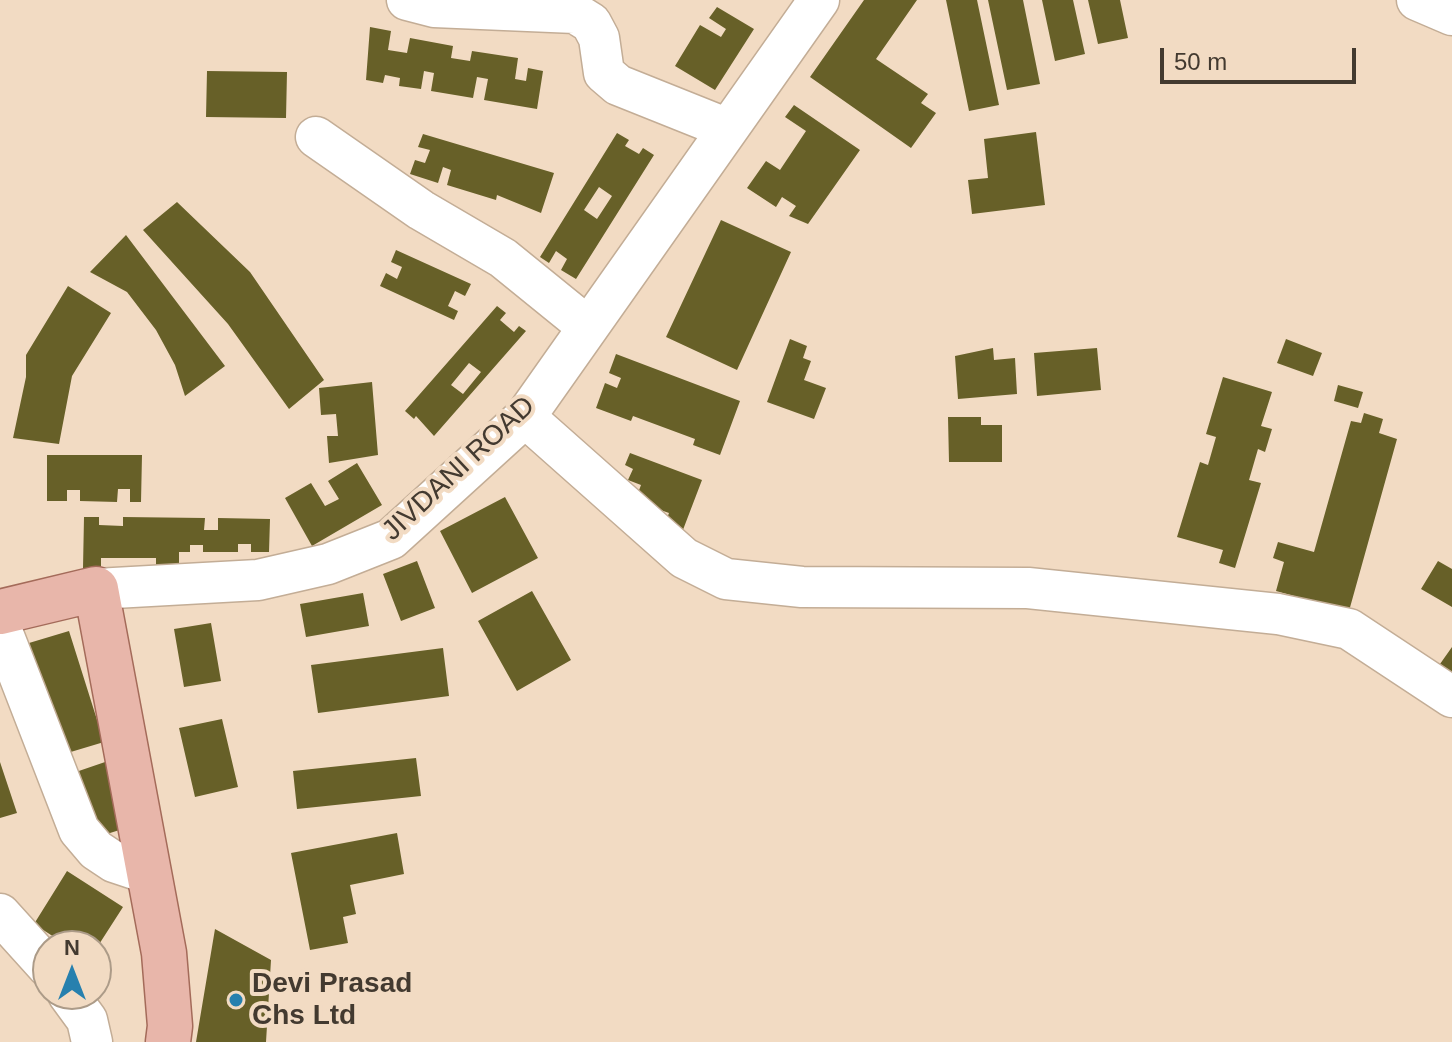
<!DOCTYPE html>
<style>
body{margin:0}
#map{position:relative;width:1452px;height:1042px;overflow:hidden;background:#f2dbc3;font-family:Arial,sans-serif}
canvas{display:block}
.north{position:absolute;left:32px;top:930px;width:80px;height:80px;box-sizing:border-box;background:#f2dbc3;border:2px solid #ac9b88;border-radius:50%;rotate:0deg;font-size:22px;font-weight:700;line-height:32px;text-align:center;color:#433a30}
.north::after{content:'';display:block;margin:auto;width:28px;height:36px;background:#2780ae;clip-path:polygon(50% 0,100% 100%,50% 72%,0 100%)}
.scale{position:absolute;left:1160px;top:48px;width:196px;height:36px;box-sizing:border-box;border:4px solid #433a30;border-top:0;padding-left:10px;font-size:24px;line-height:28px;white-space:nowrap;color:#433a30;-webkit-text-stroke:6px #f2dbc3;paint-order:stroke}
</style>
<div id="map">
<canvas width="1452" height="1042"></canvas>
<div class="north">N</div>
<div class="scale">50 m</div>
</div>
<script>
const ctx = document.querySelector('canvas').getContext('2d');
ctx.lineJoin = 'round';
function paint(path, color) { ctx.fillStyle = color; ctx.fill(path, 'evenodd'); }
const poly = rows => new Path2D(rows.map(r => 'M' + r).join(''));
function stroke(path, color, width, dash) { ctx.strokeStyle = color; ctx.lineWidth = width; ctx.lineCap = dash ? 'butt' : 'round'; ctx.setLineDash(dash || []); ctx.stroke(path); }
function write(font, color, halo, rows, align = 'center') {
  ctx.font = font + ' Arial,sans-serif'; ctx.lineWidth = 8; ctx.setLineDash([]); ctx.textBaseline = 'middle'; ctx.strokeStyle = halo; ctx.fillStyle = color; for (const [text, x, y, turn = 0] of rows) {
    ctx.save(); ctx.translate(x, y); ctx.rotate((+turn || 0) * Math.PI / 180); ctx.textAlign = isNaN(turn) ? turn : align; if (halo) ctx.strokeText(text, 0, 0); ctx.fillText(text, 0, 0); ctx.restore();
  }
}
paint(poly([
 [864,0,917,0,876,59,928,94,921,103,936,113,911,148,810,77],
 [946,0,977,0,999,105,969,111],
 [988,0,1023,0,1040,84,1007,90],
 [1042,0,1073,0,1085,54,1055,61],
 [1088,0,1120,0,1128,38,1098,44],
 [717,7,754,29,715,90,675,66,700,25,721,37,726,29,709,18],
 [370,27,391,31,388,50,407,53,410,38,453,46,451,58,470,61,472,51,518,58,515,79,526,81,528,68,543,71,537,109,484,100,488,79,477,77,473,98,431,91,434,73,424,71,421,89,399,86,400,78,385,75,383,83,366,80],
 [207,71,287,72,286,118,206,117],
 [794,105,860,150,808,224,789,216,796,206,782,197,776,207,747,188,766,161,780,170,806,131,785,117],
 [1036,132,1045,205,972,214,968,180,988,178,984,139],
 [617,133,629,140,625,146,639,154,643,148,654,155,576,279,561,270,567,259,556,251,549,263,540,257],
 [599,187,612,196,597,219,584,210],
 [423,134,554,173,541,213,497,195,496,200,447,185,451,170,443,167,438,183,410,174,415,160,425,163,430,150,418,147],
 [177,202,250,272,324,380,289,409,228,324,143,230],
 [721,220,791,252,737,370,666,337],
 [126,235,225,366,185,396,175,365,156,330,127,292,90,272],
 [396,250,471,284,465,296,455,291,448,306,458,311,454,320,380,286,386,273,397,279,402,267,391,262],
 [68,286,111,313,72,376,59,444,13,438,26,377,26,355],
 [497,306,506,313,500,320,514,332,519,326,526,331,434,436,416,416,414,419,405,411],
 [469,363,481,372,463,394,451,385],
 [790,339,807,346,803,358,811,361,804,380,826,388,814,419,767,402],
 [1286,339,1322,353,1313,376,1277,363],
 [993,348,994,360,1015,358,1017,394,958,399,955,356],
 [1097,348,1101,390,1037,396,1034,353],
 [616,354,740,401,720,455,693,445,695,439,633,416,631,421,596,408,605,383,617,388,621,378,609,373],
 [1223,377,1272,392,1261,426,1272,429,1265,452,1258,449,1249,480,1261,483,1235,568,1219,563,1223,550,1177,537,1200,462,1208,465,1216,437,1206,434],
 [372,382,378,455,329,463,327,436,338,436,336,414,321,415,319,388],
 [1338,385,1363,392,1358,408,1334,401],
 [1364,413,1383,419,1379,433,1397,439,1349,611,1276,591,1284,562,1273,558,1278,542,1314,552,1351,421,1361,423],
 [948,417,981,417,981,425,1002,425,1002,462,949,462],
 [630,453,702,480,681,535,663,529,669,513,635,501,641,485,628,480,633,469,625,465],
 [47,455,142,455,141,502,130,502,130,489,118,489,117,502,80,501,80,490,67,490,67,501,47,501],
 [357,463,382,505,312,546,285,498,311,483,325,506,339,499,328,481],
 [505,497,538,558,472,593,440,531],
 [84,517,99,517,99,525,123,526,123,517,205,518,204,530,218,530,218,518,270,519,269,552,251,552,251,544,238,544,238,552,203,552,203,545,190,545,190,552,179,552,179,569,156,569,156,558,101,558,101,568,83,568],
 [417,561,435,608,401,621,383,574],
 [1438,561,1452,569,1452,607,1421,589],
 [532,591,571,660,517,691,478,621],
 [363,593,369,626,306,637,300,604],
 [211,623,221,681,184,687,174,629],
 [69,631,104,742,64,754,29,643],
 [1452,647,1452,672,1440,664],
 [443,648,449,696,318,713,311,665],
 [222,719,238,787,195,797,179,728],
 [416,758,421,796,297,809,293,771],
 [108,761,129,827,91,839,70,774],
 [0,762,17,813,0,818],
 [397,833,404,874,350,885,356,914,343,917,348,943,310,950,291,853],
 [67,871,123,907,96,949,96,946,68,946,34,924],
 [215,929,271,960,266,1042,196,1042]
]), '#676028');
const minor = poly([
 [407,0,434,7,575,13,591,23,599,38,604,73,618,85,728,129],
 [1417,0,1452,15],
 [316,137,421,210,503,258,588,327],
 [525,417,684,558,726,579,802,587,1028,588,1278,614,1349,629,1452,697],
 [96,589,258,580,328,564,391,539,525,417,819,0],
 [0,626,79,830,96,850,114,862,150,874],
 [0,914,48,967],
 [68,994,87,1020,92,1042]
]);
const major = poly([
 [0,612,96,589,164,953,170,1026,168,1042]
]);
stroke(minor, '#c3ad96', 43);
stroke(major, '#a46b5a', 47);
stroke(minor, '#fff', 40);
stroke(major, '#e8b6aa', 44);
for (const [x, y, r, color] of [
 [236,1000,8,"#2780ae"]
]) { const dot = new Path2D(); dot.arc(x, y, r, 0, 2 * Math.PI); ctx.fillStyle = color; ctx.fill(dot); stroke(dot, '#f2dbc3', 3); }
write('28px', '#433a30', '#f2dbc3', [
 ["JIVDANI ROAD",459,469,-43]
]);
write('bold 28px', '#433a30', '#f2dbc3', [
 ["Devi Prasad",252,984],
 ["Chs Ltd",252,1016]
], 'left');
</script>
